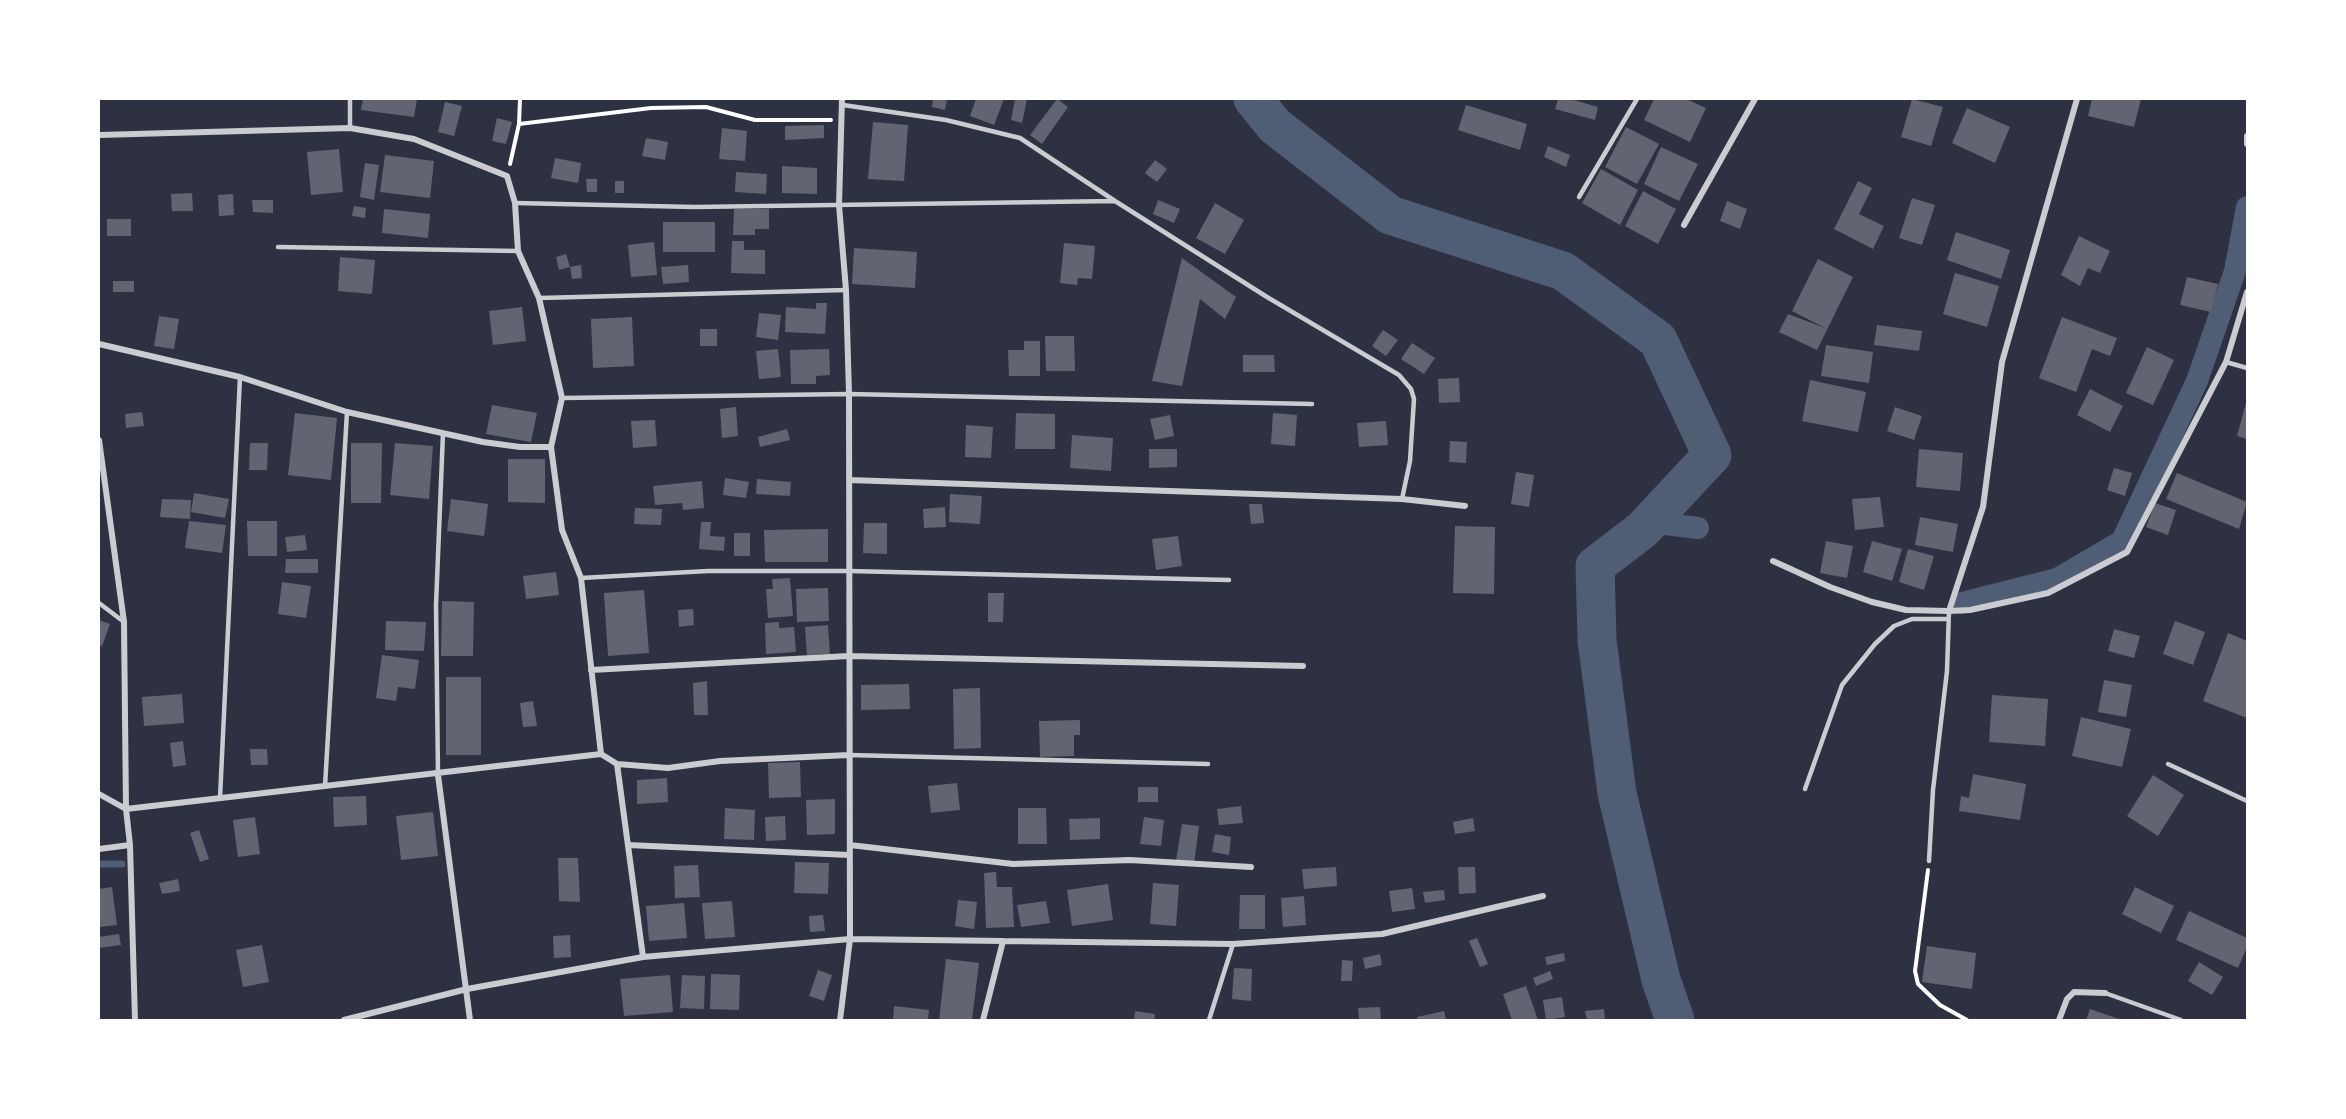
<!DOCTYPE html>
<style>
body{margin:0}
#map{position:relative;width:2346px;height:1119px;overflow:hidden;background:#2d3142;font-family:Inter,sans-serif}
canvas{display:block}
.frame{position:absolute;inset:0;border:100px solid #fff;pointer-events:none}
</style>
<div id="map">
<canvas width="2346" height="1119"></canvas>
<div class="frame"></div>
</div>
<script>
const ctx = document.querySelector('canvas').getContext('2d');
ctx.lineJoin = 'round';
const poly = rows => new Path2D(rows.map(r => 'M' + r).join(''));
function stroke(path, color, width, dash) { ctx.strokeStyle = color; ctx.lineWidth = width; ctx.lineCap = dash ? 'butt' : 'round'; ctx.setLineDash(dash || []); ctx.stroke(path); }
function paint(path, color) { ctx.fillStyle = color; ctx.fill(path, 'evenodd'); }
stroke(poly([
 [99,864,122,864]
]), '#4f5d75', 7);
stroke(poly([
 [1648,522,1698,528],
 [1962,603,2057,579,2122,541,2197,381,2235,271,2247,207]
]), '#4f5d75', 22);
stroke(poly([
 [1253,99,1275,126,1390,215,1563,271,1658,340,1712,455,1642,530,1595,566,1597,640,1617,793,1661,980,1675,1020]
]), '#4f5d75', 39);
paint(poly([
 [363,99,417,99,414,117,361,110],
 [933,99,947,99,945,110,932,107],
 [976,99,1004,99,994,125,970,116],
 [1015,99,1027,99,1022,123,1011,120],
 [1057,99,1068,107,1042,144,1030,135],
 [1558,99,1570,99,1598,107,1595,120,1555,109],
 [1654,99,1686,99,1706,108,1690,142,1644,120],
 [1912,99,1943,107,1931,146,1901,137],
 [2092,99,2141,99,2134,127,2088,116],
 [445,102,462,106,454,136,438,132],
 [1466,105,1527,124,1520,150,1458,130],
 [1967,108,2010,127,1995,163,1952,143],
 [497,118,512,122,506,144,492,141],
 [873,122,908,125,904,181,868,179],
 [824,125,824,138,785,140,785,126],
 [1626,127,1659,144,1637,184,1605,167],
 [722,128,747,131,745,161,719,159],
 [646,138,668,142,665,160,642,156],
 [1548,146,1570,155,1566,167,1544,157],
 [1661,147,1698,164,1679,201,1644,184],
 [339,149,343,192,311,195,307,152],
 [385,155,434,161,430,198,380,192],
 [555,158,581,163,578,183,551,178],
 [1155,160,1167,169,1157,182,1145,173],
 [365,163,379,165,374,200,360,197],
 [782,166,817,168,817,194,782,193],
 [1601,169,1638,190,1620,225,1582,203],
 [736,172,767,174,766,194,735,192],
 [586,179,597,179,597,192,587,192],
 [615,181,624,181,624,193,615,193],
 [1858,181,1872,188,1859,214,1884,226,1873,249,1834,229],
 [1643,191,1676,209,1658,244,1625,226],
 [192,193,193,211,172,211,171,194],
 [233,194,234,215,219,216,218,195],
 [1912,198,1935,205,1922,245,1899,238],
 [252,200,273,200,273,213,253,212],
 [1158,200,1180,209,1174,223,1153,214],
 [1727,201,1747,209,1740,229,1720,221],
 [1215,203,1244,220,1225,254,1196,238],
 [354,206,366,208,365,218,352,216],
 [384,209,430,214,428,238,382,233],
 [734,209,769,209,769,229,755,229,755,235,733,235],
 [107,219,131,219,131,236,107,236],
 [663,222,715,222,715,252,663,252],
 [1956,232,2010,250,2001,279,1947,260],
 [2079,236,2110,251,2100,273,2088,268,2080,286,2061,275],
 [732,241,744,241,744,250,765,250,765,274,731,273],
 [654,242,657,275,631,277,628,245],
 [1064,243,1095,246,1092,279,1078,278,1077,285,1060,283],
 [854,248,917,252,915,288,852,284],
 [566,254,570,267,559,270,556,257],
 [340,257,375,260,372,294,338,291],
 [1182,258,1236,297,1225,319,1200,299,1182,386,1152,381],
 [1818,259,1853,277,1817,350,1779,332,1788,314,1825,328,1792,311],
 [581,265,582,278,572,279,570,267],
 [688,265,689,282,663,284,661,267],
 [1955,273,1999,286,1987,327,1943,314],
 [2187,277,2218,284,2211,312,2180,305],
 [113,281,134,281,134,292,113,292],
 [816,303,827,303,825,334,785,332,786,307,816,309],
 [522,307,526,341,493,345,489,311],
 [759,313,781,315,778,340,756,337],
 [159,316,179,319,174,349,154,346],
 [632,317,634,366,593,368,591,319],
 [2062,317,2117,338,2110,356,2092,349,2076,392,2039,378],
 [1877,325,1922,331,1919,351,1874,345],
 [700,329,717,329,717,346,700,346],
 [1383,330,1398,340,1386,356,1372,346],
 [1045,336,1074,336,1075,371,1046,371],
 [1024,341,1040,341,1040,376,1009,376,1008,350,1024,350],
 [1412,343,1435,358,1424,374,1401,359],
 [1826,345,1873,352,1869,383,1821,376],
 [2147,347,2174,360,2153,405,2126,393],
 [778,349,781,377,759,379,756,351],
 [829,349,830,375,816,376,816,384,791,384,790,350],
 [1243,355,1274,355,1275,372,1243,372],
 [1459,378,1460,402,1439,403,1438,379],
 [1810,380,1866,392,1858,432,1802,421],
 [2090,389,2123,406,2110,432,2077,415],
 [2246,403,2247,404,2247,439,2237,436],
 [492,405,537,413,531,442,486,434],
 [736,407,738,436,722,438,720,409],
 [1895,407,1922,416,1914,440,1887,431],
 [142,412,144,426,126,428,125,414],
 [295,413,337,418,331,480,288,475],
 [1016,413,1055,414,1055,449,1015,449],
 [1273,413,1297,415,1295,446,1271,444],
 [1170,415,1174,436,1155,440,1150,419],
 [655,420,657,446,633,448,631,421],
 [1386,421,1388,445,1359,447,1357,423],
 [966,425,993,427,991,458,965,457],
 [787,429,790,440,760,447,758,437],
 [1072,435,1113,438,1111,471,1070,468],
 [1450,441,1467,442,1466,463,1449,462],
 [250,443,268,443,267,470,249,470],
 [351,443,382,443,381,503,351,503],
 [395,443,433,446,429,499,390,495],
 [1149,449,1177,449,1177,467,1149,468],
 [1919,449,1963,453,1960,491,1916,487],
 [508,459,545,459,545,503,508,502],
 [2114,468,2132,473,2125,496,2107,490],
 [1516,472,1534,475,1529,507,1511,504],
 [2177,473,2247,502,2239,529,2166,499],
 [725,478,749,482,746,498,723,495],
 [757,479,791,482,790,496,756,494],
 [702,481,704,508,683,510,682,503,655,505,653,486],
 [194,493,229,499,225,518,191,512],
 [950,494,982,496,980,524,949,522],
 [1880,497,1884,527,1855,530,1852,499],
 [162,499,191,500,190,519,160,517],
 [451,499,488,504,484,536,447,531],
 [2155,503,2176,510,2168,535,2146,527],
 [1249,504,1262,504,1264,523,1251,524],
 [945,507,946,527,924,528,923,509],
 [635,508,662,509,661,525,634,524],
 [1920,517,1958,524,1953,552,1915,545],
 [189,521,226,525,222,553,185,548],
 [247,521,277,521,277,556,248,556],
 [701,522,711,522,710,536,725,537,724,551,699,549],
 [864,523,887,523,887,554,863,553],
 [1455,526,1495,527,1494,594,1453,593],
 [828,529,828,562,765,562,764,530],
 [734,533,750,533,750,556,734,556],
 [305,535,307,550,287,552,285,537],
 [1178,536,1182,566,1156,570,1152,539],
 [1826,541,1853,546,1847,578,1820,573],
 [1872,541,1902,549,1892,581,1863,572],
 [1908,549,1934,556,1924,590,1899,582],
 [286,559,318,559,318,573,285,573],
 [556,572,559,595,526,599,523,576],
 [790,578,793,616,768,618,766,589,773,589,772,579],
 [282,582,311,586,306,618,278,614],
 [828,588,829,621,797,622,796,589],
 [644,590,649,653,608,656,604,593],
 [988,593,1004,593,1003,622,988,622],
 [442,601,474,602,473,656,441,656],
 [693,609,694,625,679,627,678,610],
 [99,620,110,624,102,646,99,645],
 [386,621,426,622,424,651,385,650],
 [2175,621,2205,632,2193,665,2163,654],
 [779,622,779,628,794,627,796,652,766,654,765,623],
 [828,625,830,654,807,655,805,627],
 [2114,629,2140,636,2134,658,2108,651],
 [2228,633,2247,641,2247,718,2203,701],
 [382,655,419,660,415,689,398,687,396,701,376,698],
 [446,677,481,677,481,755,446,755],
 [2104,680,2132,685,2126,717,2098,712],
 [707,681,708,715,694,715,693,683],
 [909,684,910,709,861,710,861,685],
 [980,688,981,748,954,749,953,689],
 [182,694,184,723,144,726,142,697],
 [1992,695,2048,699,2045,746,1989,742],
 [533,701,537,726,523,727,520,703],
 [2081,717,2131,729,2122,767,2072,756],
 [1080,720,1080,735,1074,735,1074,756,1040,757,1039,721],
 [183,741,186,765,173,767,170,743],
 [250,749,267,749,268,765,251,765],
 [800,762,801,797,769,798,768,763],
 [1973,774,2026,784,2020,820,1959,811,1961,796,1969,798],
 [2153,775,2184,795,2158,836,2127,816],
 [667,778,668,802,637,804,637,780],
 [957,783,960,810,931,813,928,786],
 [1138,787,1158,787,1158,802,1138,802],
 [366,796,367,825,334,827,333,797],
 [835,799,835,834,807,835,806,800],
 [1241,806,1243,823,1219,825,1217,809],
 [725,808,755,810,754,840,724,839],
 [1018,808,1046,808,1047,844,1018,844],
 [433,812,438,856,401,860,396,816],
 [785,816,786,840,766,841,765,817],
 [255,817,260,854,238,857,233,820],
 [1144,817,1164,820,1161,846,1140,844],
 [1100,818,1100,839,1070,840,1069,819],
 [1473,818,1475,831,1455,834,1453,822],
 [1182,824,1199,826,1194,864,1176,861],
 [199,830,209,859,200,862,190,833],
 [1215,834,1231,837,1229,855,1212,852],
 [558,858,578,858,580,902,559,901],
 [795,862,829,863,828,894,794,893],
 [698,865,700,897,675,898,674,866],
 [1336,867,1337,886,1304,889,1302,869],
 [1458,867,1475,867,1476,893,1459,894],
 [996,872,997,887,1012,887,1014,927,986,928,984,873],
 [178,879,180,891,162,894,159,883],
 [1153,883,1179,885,1176,926,1150,924],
 [1108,884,1113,920,1072,926,1067,890],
 [112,887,117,925,99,927,99,889],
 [2135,887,2174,906,2161,933,2122,914],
 [1412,888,1415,909,1392,912,1389,891],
 [1444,890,1445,900,1425,903,1423,892],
 [1240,895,1265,895,1265,929,1239,929],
 [1304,896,1306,925,1283,927,1281,898],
 [958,900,977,902,974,929,955,926],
 [732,901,735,937,705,939,702,903],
 [1046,901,1050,923,1021,927,1017,905],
 [684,903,687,938,649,941,646,906],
 [2189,911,2247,938,2247,947,2238,968,2176,940],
 [823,915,825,931,810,932,809,916],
 [119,934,121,945,99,948,99,937],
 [570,935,571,957,554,958,553,936],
 [1477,938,1488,964,1480,967,1469,941],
 [262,945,269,982,243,987,236,950],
 [1927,946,1976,953,1972,989,1922,982],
 [1564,953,1565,961,1547,965,1545,957],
 [1380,954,1382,965,1365,969,1363,958],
 [946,959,979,963,972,1020,939,1020],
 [1342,960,1353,961,1352,981,1341,981],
 [2199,962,2223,977,2212,995,2188,981],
 [1234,968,1252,969,1251,1001,1232,999],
 [818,970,832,975,824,1001,809,996],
 [1550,971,1553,979,1536,986,1533,978],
 [711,974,740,975,739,1010,710,1009],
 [670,975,673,1012,624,1016,620,979],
 [682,975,705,976,704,1009,680,1008],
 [1526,986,1538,1020,1512,1020,1503,994],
 [1562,997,1565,1017,1546,1020,1543,1000],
 [894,1006,929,1010,928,1020,893,1020],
 [1380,1007,1381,1020,1359,1020,1358,1008],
 [1604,1009,1605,1020,1587,1020,1585,1011],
 [2090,1009,2122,1020,2086,1020],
 [1135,1011,1155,1014,1154,1020,1134,1020],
 [1444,1011,1446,1020,1418,1020,1417,1017]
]), '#626471');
stroke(poly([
 [519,124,651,108,706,107,755,120,831,120],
 [510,164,519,124,520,99],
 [1928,870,1915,971,1918,984,1940,1005,1967,1020]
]), '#fff', 4);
stroke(poly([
 [350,128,350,99],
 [1579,197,1637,99],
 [1115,201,1267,297,1399,375,1411,389,1414,399,1410,461,1402,499],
 [515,203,694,207,1115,201,1020,138,946,120,843,105],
 [278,247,518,251],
 [539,298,846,290],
 [2226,362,2247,368],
 [562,398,849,394,1312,404],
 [581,578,708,571,849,571,1229,580],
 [99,603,124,622],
 [849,755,1208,764],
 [2168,764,2247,801],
 [438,775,436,605,443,433],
 [325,786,347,412],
 [1805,789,1842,685,1875,644,1894,626,1912,619,1948,619],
 [220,798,240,377],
 [1929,861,1933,790,1947,671,1949,611],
 [2105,993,2181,1020],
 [1209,1020,1233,944]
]), '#caccd0', 4.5);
stroke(poly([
 [99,135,350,128,414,139,507,176,515,203,518,251,539,298,562,398,551,447,562,530,581,578,601,754],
 [2247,136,2247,144],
 [1684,225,1755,99],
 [99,344,240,377,347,412,483,442,520,447,551,447],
 [99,440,124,622,126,809,130,845,135,1020],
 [849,480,1402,499,1465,506],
 [1773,561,1830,587,1872,602,1906,610,1949,611,1970,610,2048,593,2127,552,2226,362,2247,292],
 [1949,611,1983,507,2002,362,2077,99],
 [591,670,849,656,1303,666],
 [617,764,643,957],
 [438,775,470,1020],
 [99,794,126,809,601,754,617,764,668,768,720,761,849,755],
 [628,845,849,855],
 [850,845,1013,864,1130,860,1251,867],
 [99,849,130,845],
 [344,1020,467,989,643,957,850,939,1233,944,1382,934,1543,896],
 [840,1020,850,939,849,394,846,290,839,205,842,99],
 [983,1020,1003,941],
 [2059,1020,2067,999,2074,992,2105,993]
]), '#caccd0', 6);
</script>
